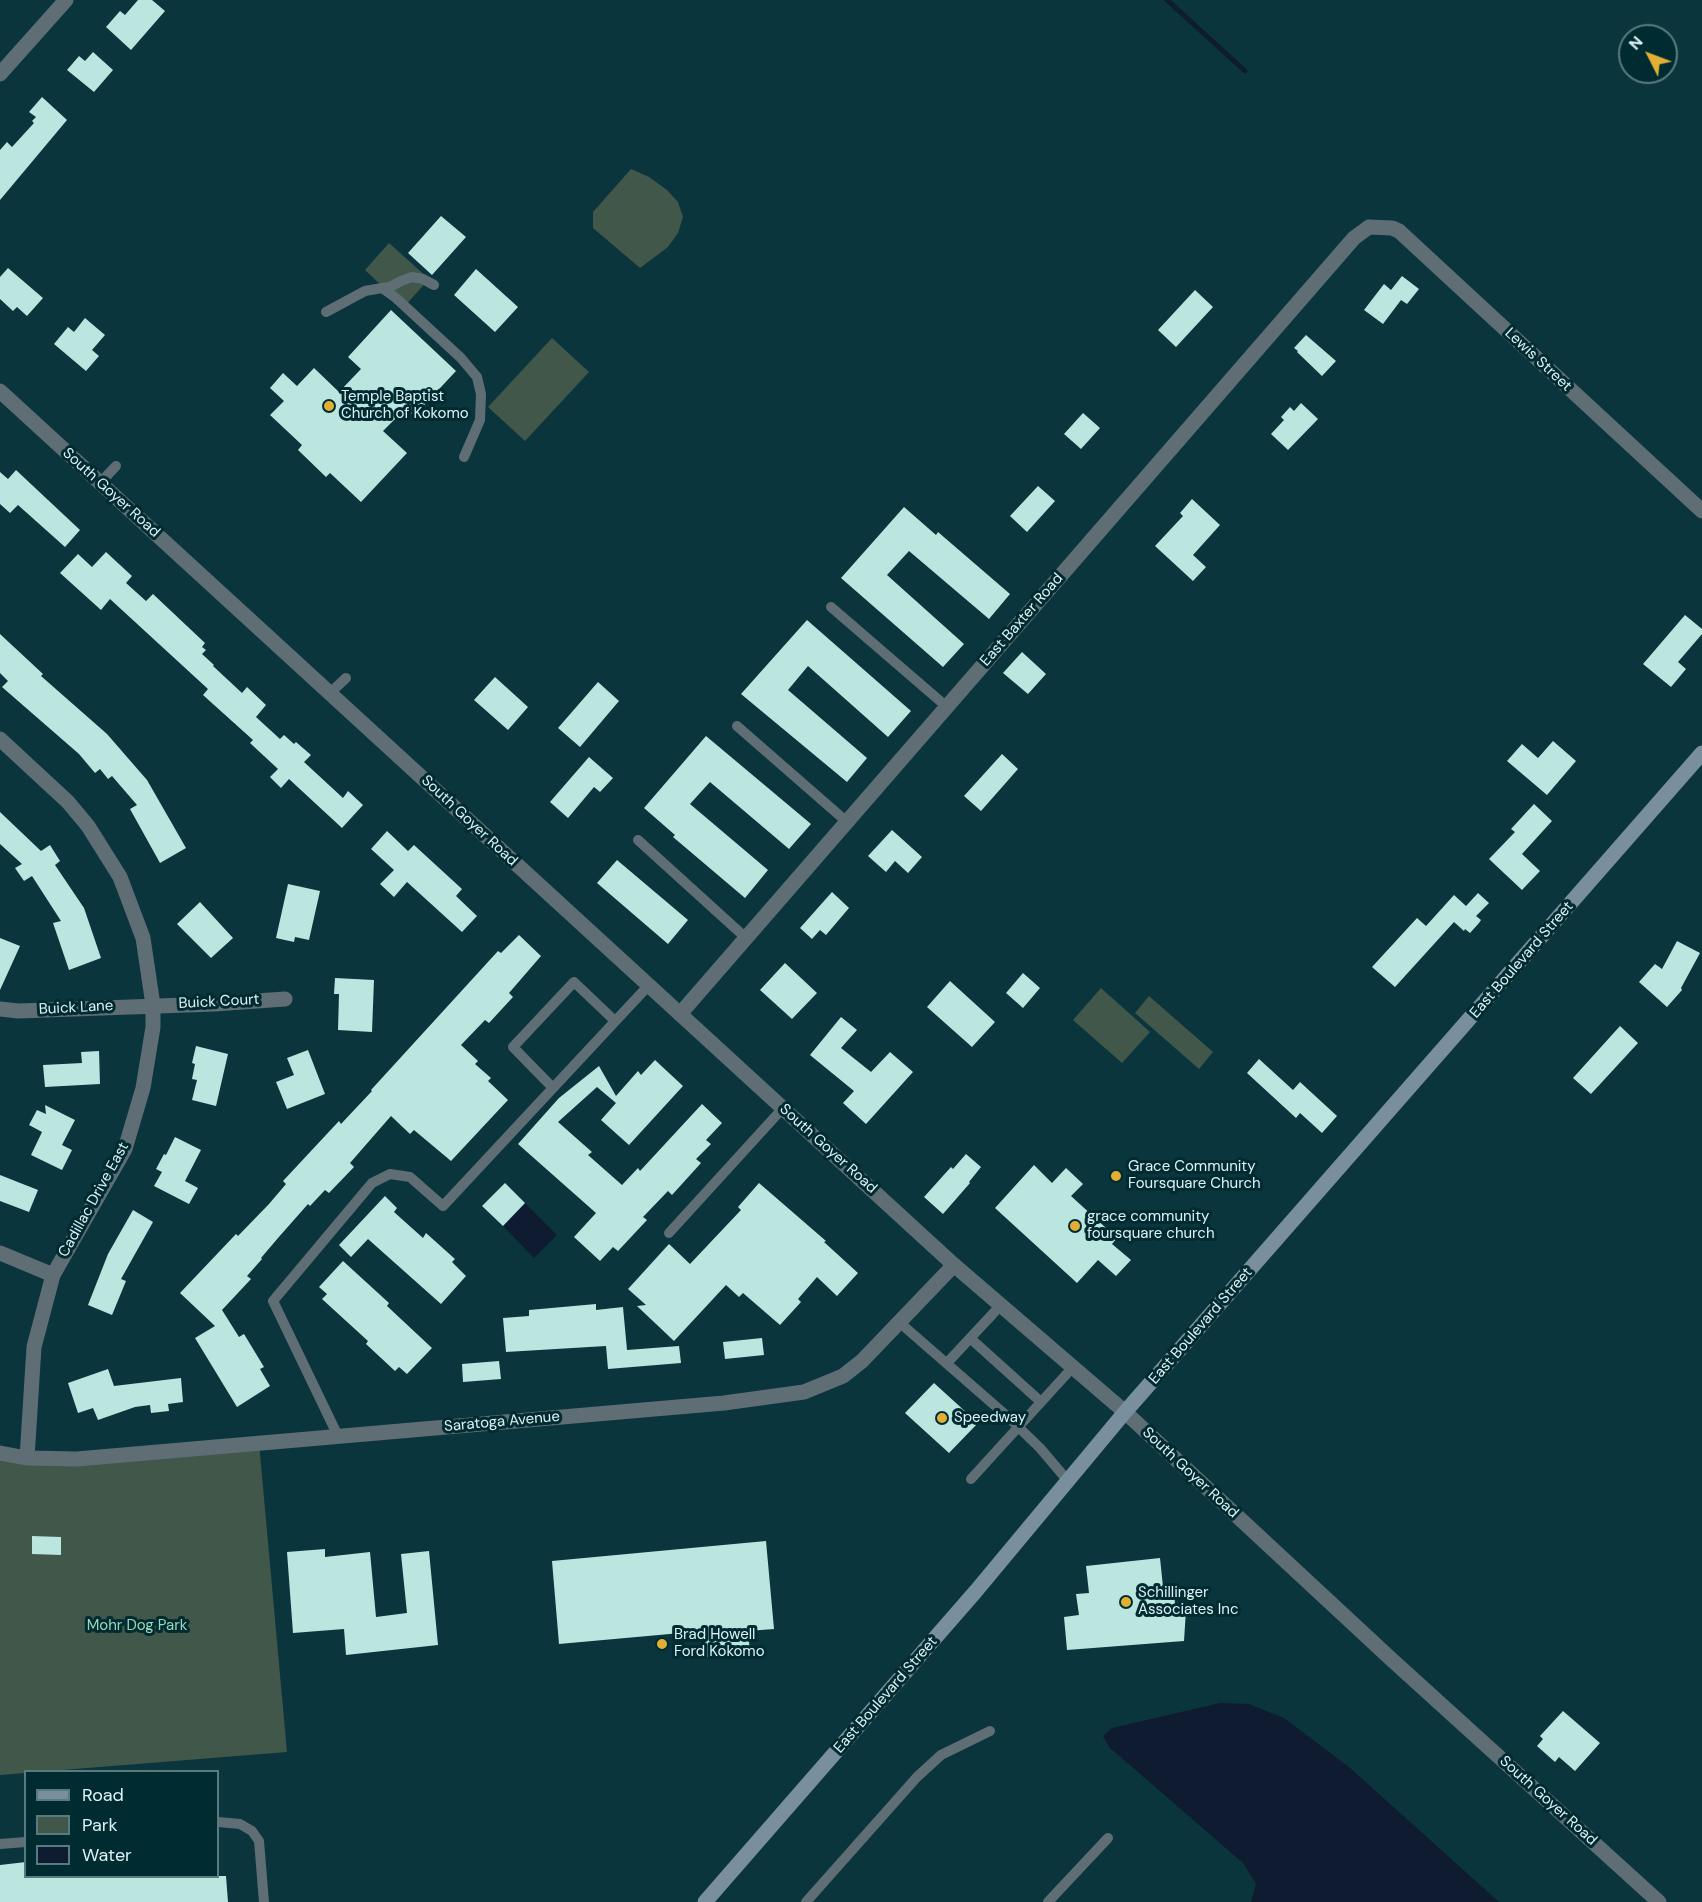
<!DOCTYPE html>
<style>
body{margin:0}
#map{position:relative;width:1702px;height:1902px;overflow:hidden;background:#0b353c;font-family:"DM Sans",sans-serif}
canvas{display:block}
.legend{position:absolute;left:24px;top:1770px;width:195px;height:108px;box-sizing:border-box;background:#002b31;border:2px solid #587b80;margin:0;padding:8px 10px;list-style:none;font-size:18px;color:#dcf2f6}
.legend li{display:flex;align-items:center;gap:12px;height:30px}
.legend b{width:30px;border:2px solid #587b80}
.north{position:absolute;left:1618px;top:24px;width:60px;height:60px;box-sizing:border-box;background:#002b31;border:2px solid #587b80;border-radius:50%;rotate:312deg;font-size:16px;font-weight:700;line-height:24px;text-align:center;color:#dcf2f6}
.north::after{content:'';display:block;margin:auto;width:21px;height:27px;background:#e2af34;clip-path:polygon(50% 0,100% 100%,50% 72%,0 100%)}
</style>
<div id="map">
<canvas width="1702" height="1902"></canvas>
<ul class="legend">
<li><b style="height:8px;background:#7a8f9d"></b>Road</li>
<li><b style="height:16px;background:#40574a"></b>Park</li>
<li><b style="height:16px;background:#0e1b31"></b>Water</li>
</ul>
<div class="north">N</div>
</div>
<script>
const ctx = document.querySelector('canvas').getContext('2d');
ctx.lineJoin = 'round';
function paint(path, color) { ctx.fillStyle = color; ctx.fill(path, 'evenodd'); }
const poly = rows => new Path2D(rows.map(r => 'M' + r).join(''));
function stroke(path, color, width, dash) { ctx.strokeStyle = color; ctx.lineWidth = width; ctx.lineCap = dash ? 'butt' : 'round'; ctx.setLineDash(dash || []); ctx.stroke(path); }
function write(font, color, halo, rows, align = 'center') {
  ctx.font = font + ' "DM Sans",sans-serif'; ctx.lineWidth = 6; ctx.setLineDash([]); ctx.textBaseline = 'middle'; ctx.strokeStyle = halo; ctx.fillStyle = color; for (const [text, x, y, turn = 0] of rows) {
    ctx.save(); ctx.translate(x, y); ctx.rotate((+turn || 0) * Math.PI / 180); ctx.textAlign = isNaN(turn) ? turn : align; if (halo) ctx.strokeText(text, 0, 0); ctx.fillText(text, 0, 0); ctx.restore();
  }
}
paint(poly([
 [631,169,649,177,667,190,678,202,683,217,678,233,668,247,640,268,593,228,593,212],
 [389,243,429,279,404,307,365,270],
 [552,338,589,372,525,441,488,407],
 [1101,988,1150,1032,1122,1063,1073,1020],
 [1149,996,1213,1052,1199,1069,1135,1013],
 [259,1443,287,1752,0,1775,0,1453,27,1458]
]), '#40574a');
paint(poly([
 [525,1203,557,1235,534,1258,503,1226],
 [1220,1703,1249,1704,1284,1718,1349,1767,1499,1902,1251,1902,1256,1884,1243,1863,1109,1747,1103,1736,1112,1728]
]), '#0e1b31');
stroke(poly([
 [1167,0,1245,71]
]), '#0e1b31', 5);
paint(poly([
 [138,0,152,0,165,11,131,50,106,27,120,11,125,15],
 [93,52,113,70,94,92,67,70,79,56,85,61],
 [42,97,67,120,0,200,0,150,7,142,12,147,34,123,32,121,36,117,29,112],
 [441,216,466,237,432,275,408,253],
 [8,268,43,298,27,316,17,307,13,311,0,299,0,277],
 [476,269,518,307,495,332,454,295],
 [1402,276,1419,289,1407,304,1401,300,1383,324,1364,310,1384,284,1391,290],
 [1195,290,1213,307,1176,347,1158,330],
 [391,310,456,371,414,416,406,408,383,431,407,453,361,502,330,473,326,477,298,450,302,445,270,415,284,401,270,388,283,373,297,386,314,368,339,392,361,369,348,357],
 [85,318,105,335,92,350,99,356,86,371,54,344,68,327,74,332],
 [1306,335,1336,361,1322,376,1297,352,1298,351,1294,348],
 [1301,403,1318,419,1288,450,1271,434,1284,420,1281,417,1290,407,1294,411],
 [1083,413,1100,428,1081,449,1064,434],
 [16,470,80,530,65,547,18,505,10,513,0,504,0,472,8,479],
 [1038,486,1055,501,1027,532,1010,516],
 [1192,499,1220,525,1193,555,1206,567,1193,581,1155,546,1183,516,1180,513],
 [904,507,936,535,938,532,1010,594,989,619,909,551,887,575,964,644,943,667,841,578],
 [106,552,132,576,126,583,146,601,153,594,205,643,202,647,206,650,202,654,214,665,213,666,242,693,247,687,266,705,256,717,280,739,284,735,294,744,296,742,311,755,304,762,343,798,348,791,363,805,342,828,289,779,281,788,270,777,278,769,250,743,253,740,203,695,208,689,110,599,101,610,60,573,78,554,92,567],
 [1685,615,1702,629,1702,634,1678,662,1686,669,1671,687,1643,664],
 [807,620,911,711,888,737,808,666,788,690,867,758,847,782,741,694],
 [0,634,43,674,41,676,107,734,147,780,186,848,160,863,130,809,137,805,112,776,108,779,100,769,95,773,79,754,2,687,8,681,0,673],
 [1022,652,1046,674,1028,694,1003,673],
 [495,677,528,707,508,730,474,700],
 [598,682,619,701,580,747,558,728],
 [706,736,811,824,789,849,710,782,690,804,768,870,745,898,673,837,675,835,644,808],
 [1553,741,1576,761,1547,795,1507,761,1522,744,1538,758],
 [1002,754,1018,769,981,811,964,796],
 [589,757,613,778,600,792,594,787,568,818,550,802],
 [1534,804,1552,821,1522,854,1540,871,1522,890,1489,859,1515,832,1511,829],
 [0,812,41,851,50,845,60,861,55,865,84,908,101,958,69,970,53,923,61,921,32,876,24,881,15,868,22,864,0,844],
 [892,830,922,857,908,873,895,861,886,872,868,856],
 [387,831,408,851,414,845,462,889,456,896,477,916,462,932,407,882,394,897,380,884,394,870,371,849],
 [617,860,688,920,668,944,597,883],
 [288,884,320,891,309,940,295,937,294,942,276,938],
 [832,892,849,908,826,935,820,930,812,939,800,928],
 [1478,893,1489,903,1476,916,1481,920,1479,923,1470,933,1465,929,1464,931,1454,922,1395,987,1372,967,1417,918,1426,926,1454,895,1466,906],
 [200,902,233,938,211,958,177,924],
 [519,935,541,956,509,993,513,997,489,1023,485,1020,461,1045,478,1061,475,1064,491,1078,488,1081,508,1100,451,1161,414,1130,410,1134,391,1116,350,1163,354,1167,329,1193,325,1190,310,1206,308,1204,278,1238,261,1258,262,1259,247,1276,251,1279,222,1310,239,1337,244,1334,264,1367,260,1369,270,1386,237,1407,195,1338,215,1326,180,1293,236,1234,238,1236,269,1204,286,1184,283,1181,339,1121,341,1124,372,1091,371,1090,498,951,501,953],
 [0,938,20,946,0,990],
 [1677,941,1700,953,1681,988,1682,990,1667,1007,1639,982,1655,964,1662,969],
 [785,963,817,993,792,1019,760,990],
 [1023,973,1040,988,1023,1008,1006,993],
 [335,978,374,980,372,1032,338,1030,339,994,334,994],
 [950,981,995,1022,972,1047,927,1007],
 [841,1017,857,1030,841,1048,871,1072,890,1052,913,1072,866,1124,843,1103,854,1091,810,1055],
 [1620,1026,1638,1043,1591,1094,1573,1078],
 [196,1046,228,1054,216,1106,192,1100,197,1080,192,1079,195,1064,192,1063],
 [308,1050,325,1094,287,1109,276,1082,294,1075,287,1058],
 [99,1051,100,1084,45,1087,43,1065,82,1063,81,1052],
 [1259,1059,1293,1090,1300,1082,1337,1116,1322,1133,1300,1113,1296,1118,1247,1073],
 [655,1060,683,1086,629,1145,601,1120,616,1103,597,1087,558,1122,592,1152,588,1155,622,1185,638,1168,640,1171,702,1104,722,1123,706,1140,711,1144,696,1159,701,1163,672,1195,668,1191,643,1217,647,1220,618,1251,613,1247,600,1261,574,1237,596,1213,518,1144,559,1098,599,1066,616,1096,638,1071,641,1075],
 [45,1105,75,1120,62,1145,72,1150,62,1170,31,1155,42,1132,29,1125,37,1110,46,1114],
 [175,1137,201,1150,185,1181,198,1188,189,1204,154,1186,162,1172,156,1169,164,1154,166,1155],
 [966,1154,981,1167,969,1182,970,1183,943,1214,924,1197,951,1167,953,1169],
 [1034,1165,1052,1183,1066,1168,1083,1184,1071,1196,1117,1238,1112,1244,1131,1260,1116,1276,1098,1260,1077,1283,995,1208],
 [0,1175,38,1190,29,1212,0,1201],
 [505,1183,525,1203,503,1226,482,1206],
 [759,1183,826,1241,824,1242,858,1273,837,1296,817,1277,798,1299,801,1302,780,1325,743,1293,739,1297,726,1285,674,1341,637,1306,646,1305,628,1289,669,1244,690,1264,741,1210,738,1207],
 [385,1196,397,1208,394,1212,423,1238,426,1233,455,1259,452,1262,466,1276,441,1304,368,1239,351,1257,339,1245],
 [133,1210,153,1222,121,1279,126,1281,112,1315,88,1305,108,1254],
 [343,1261,389,1303,387,1306,432,1348,407,1374,399,1367,395,1371,366,1344,368,1341,322,1299,327,1294,319,1287],
 [596,1304,596,1310,623,1307,627,1350,679,1346,681,1363,608,1369,606,1346,506,1352,503,1318,529,1316,529,1310],
 [762,1338,764,1355,725,1359,723,1342],
 [499,1361,501,1379,463,1382,462,1364],
 [108,1369,114,1386,181,1378,183,1402,168,1404,169,1411,151,1413,150,1405,135,1407,98,1420,93,1408,78,1413,68,1383],
 [934,1383,978,1423,949,1453,905,1413],
 [32,1536,61,1537,61,1555,32,1554],
 [766,1541,774,1629,748,1631,750,1653,706,1657,703,1631,559,1644,552,1561],
 [325,1549,325,1557,370,1552,376,1617,407,1613,401,1554,429,1551,438,1645,346,1655,344,1629,293,1633,287,1552],
 [1160,1558,1163,1587,1173,1586,1176,1611,1186,1610,1184,1641,1067,1650,1064,1617,1079,1615,1076,1594,1089,1593,1086,1566],
 [1563,1711,1600,1743,1575,1771,1559,1757,1555,1762,1537,1746,1543,1739,1540,1736],
 [26,1862,26,1876,226,1876,228,1902,0,1902,0,1865]
]), '#bae6df');
stroke(poly([
 [382,288,390,287,401,281,412,277,423,279,434,285],
 [326,312,365,291,382,288,396,298,461,358,477,377,481,394,480,420,464,457],
 [100,483,116,466],
 [831,607,947,707],
 [330,693,346,678],
 [737,726,847,822],
 [638,840,746,938],
 [553,1088,513,1047,574,982,615,1021],
 [669,1233,783,1108],
 [899,1322,1008,1417,1040,1448,1068,1481],
 [970,1338,1041,1402],
 [947,1363,1001,1305],
 [338,1436,273,1301,372,1183,390,1174,410,1177,443,1206,649,985],
 [971,1479,1073,1367],
 [218,1822,240,1824,252,1831,259,1841,264,1902],
 [0,1844,26,1842],
 [806,1902,917,1777,941,1755,990,1731],
 [1048,1902,1108,1838]
]), '#5f6d75', 10);
stroke(poly([
 [0,74,66,0],
 [0,739,68,802,88,826,120,877,143,938,153,1005,153,1027,143,1088,125,1149,53,1275,34,1347,27,1458],
 [0,1009,18,1011,214,1004,285,999],
 [680,1014,1354,238,1369,227,1392,228,1399,231,1702,511],
 [0,1253,53,1275],
 [0,1453,27,1458,77,1459,724,1403,804,1392,843,1376,862,1361,954,1265]
]), '#5f6d75', 15);
stroke(poly([
 [0,391,954,1265,1125,1412,1391,1659,1659,1902]
]), '#5f6d75', 15);
stroke(poly([
 [705,1902,976,1591,1125,1412,1702,753]
]), '#7a8f9d', 15);
for (const [x, y, r, color] of [
 [329,406,6,"#e2af34"],
 [1116,1176,6,"#e2af34"],
 [1075,1226,6,"#e2af34"],
 [942,1418,6,"#e2af34"],
 [1126,1602,6,"#e2af34"],
 [662,1644,6,"#e2af34"]
]) { const dot = new Path2D(); dot.arc(x, y, r, 0, 2 * Math.PI); ctx.fillStyle = color; ctx.fill(dot); stroke(dot, '#002b31', 2); }
write('15px', '#dcf2f6', '#002b31', [
 ["Lewis Street",1538,360,43],
 ["South Goyer Road",111,493,42],
 ["East Baxter Road",1022,620,-49],
 ["South Goyer Road",469,821,43],
 ["East Boulevard Street",1522,960,-49],
 ["Buick Court",219,1002,-3],
 ["Buick Lane",76,1008,-3],
 ["South Goyer Road",828,1149,42],
 ["Cadillac Drive East",94,1200,-61],
 ["East Boulevard Street",1201,1326,-49],
 ["Saratoga Avenue",502,1422,-5],
 ["South Goyer Road",1190,1473,43],
 ["East Boulevard Street",886,1695,-49],
 ["South Goyer Road",1548,1801,42]
]);
write('15px', '#dcf2f6', '#002b31', [
 ["Temple Baptist",341,397],
 ["Church of Kokomo",341,414],
 ["Grace Community",1128,1167],
 ["Foursquare Church",1128,1184],
 ["grace community",1087,1217],
 ["foursquare church",1087,1234],
 ["Speedway",954,1418],
 ["Schillinger",1138,1593],
 ["Associates Inc",1138,1610],
 ["Brad Howell",674,1635],
 ["Ford Kokomo",674,1652]
], 'left');
write('15px', '#9bd8b7', '#002b31', [
 ["Mohr Dog Park",137,1626]
]);
</script>
